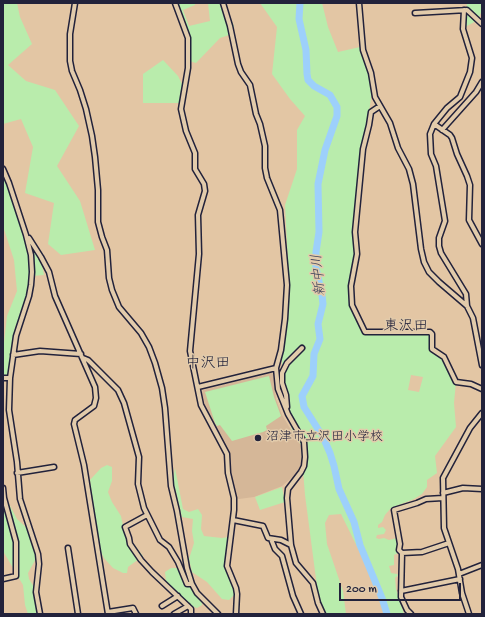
<!DOCTYPE html>
<meta charset="utf-8">
<style>
body{margin:0}
#map{position:relative;width:485px;height:617px;overflow:hidden;background:#e3c6a4;font-family:"Gochi Hand",sans-serif}
canvas{display:block}
.frame{position:absolute;inset:0;border:4px solid #22223b;pointer-events:none}
.scale{position:absolute;left:339px;top:583px;width:122px;height:18px;box-sizing:border-box;border:2px solid #22223b;border-top:0;padding-left:5px;font-size:12px;line-height:14px;white-space:nowrap;color:#22223b;-webkit-text-stroke:3px #e2cbab;paint-order:stroke}
</style>
<div id="map">
<canvas width="485" height="617"></canvas>
<div class="frame"></div>
<div class="scale">200 m</div>
</div>
<script>
const ctx = document.querySelector('canvas').getContext('2d');
ctx.lineJoin = 'round';
function paint(path, color) { ctx.fillStyle = color; ctx.fill(path, 'evenodd'); }
const poly = rows => new Path2D(rows.map(r => 'M' + r).join(''));
function stroke(path, color, width, dash) { ctx.strokeStyle = color; ctx.lineWidth = width; ctx.lineCap = dash ? 'butt' : 'round'; ctx.setLineDash(dash || []); ctx.stroke(path); }
function write(font, color, halo, rows, align = 'center') {
  ctx.font = font + ' "Gochi Hand","Klee One",sans-serif'; ctx.lineWidth = 3; ctx.setLineDash([]); ctx.textBaseline = 'middle'; ctx.strokeStyle = halo; ctx.fillStyle = color; for (const [text, x, y, turn = 0] of rows) {
    ctx.save(); ctx.translate(x, y); ctx.rotate((+turn || 0) * Math.PI / 180); ctx.textAlign = isNaN(turn) ? turn : align; if (halo) ctx.strokeText(text, 0, 0); ctx.fillText(text, 0, 0); ctx.restore();
  }
}
paint(poly([
 [271,372,273,374,276,399,282,415,301,446,303,468,282,486,254,497,239,499,237,498,231,476,228,453,208,416,202,393,203,390]
]), '#d5b798');
paint(poly([
 [3,3,17,3,20,17,32,44,8,65,26,81,55,90,79,126,57,166,80,201,95,250,61,255,48,244,54,203,25,193,33,147,21,119,3,124],
 [175,3,195,3,195,5,183,10,189,26,210,21,208,3,224,3,234,26,232,34,220,38,196,63,189,61,188,38],
 [260,3,322,3,328,27,338,52,360,47,373,84,362,162,356,229,357,254,348,294,350,304,357,322,364,333,430,332,433,349,441,354,456,382,454,403,456,427,435,456,437,473,427,480,427,487,422,494,414,499,391,508,385,515,382,522,378,525,378,528,383,527,386,530,384,534,377,535,376,538,379,539,384,538,389,540,397,538,400,539,398,553,394,555,394,565,389,566,391,573,397,574,398,575,395,578,396,589,404,614,384,614,371,575,341,514,329,515,325,523,327,544,343,591,346,614,326,614,318,594,305,495,301,445,292,430,282,397,279,377,282,373,282,357,289,282,285,205,297,169,297,130,305,116,290,99,272,74,277,27],
 [411,375,423,377,419,392,408,390],
 [467,3,482,3,482,10,478,20,465,27],
 [163,60,178,76,183,86,180,103,143,103,143,74],
 [3,172,27,238,42,265,44,275,32,276,32,293,15,327,8,378,3,373,3,352,7,316,17,291,14,260,3,226],
 [269,376,274,397,281,416,266,426,267,430,263,432,232,441,220,425,217,426,215,423,205,392],
 [107,465,112,467,112,481,108,492,112,502,121,516,125,535,133,543,143,556,128,567,127,573,123,573,113,568,104,558,100,550,90,480,101,468],
 [175,468,183,509,189,512,198,509,202,515,201,529,204,536,222,538,229,537,227,548,227,567,236,587,235,594,229,600,222,599,207,582,192,572,189,559,194,543,192,531,193,519,182,517,173,480],
 [282,487,285,502,260,510,255,497],
 [6,498,17,519,30,531,38,555,28,573,29,579,34,587,35,597,41,614,28,614,25,605,23,585,3,551,4,536,3,534,3,500],
 [171,568,179,568,187,584,201,599,202,605,197,608,189,605,166,581,165,572]
]), '#b9ecac');
stroke(poly([
 [300,3,299,19,306,50,307,74,308,80,314,86,330,95,337,107,337,116,325,150,318,184,319,232,316,252,316,268,322,295,323,304,318,324,320,339,314,354,313,376,302,396,304,407,323,437,330,453,334,466,339,489,354,522,360,545,382,598,387,614]
]), '#9dd0fb', 7);
const minor = poly([
 [75,3,70,34,70,61,72,71,80,90,86,109,92,136,95,157,98,190,98,222,102,237,107,250,109,278,112,290,119,307,141,333,149,347,155,363,162,388,165,408,171,486,177,511,187,568,192,584,197,593,218,614],
 [175,3,188,38,188,68,181,109,186,131,195,153,195,169,204,184,205,191,198,215,199,254,190,351,201,405,227,454,228,473,234,498,234,510,227,566,236,588,237,594,236,614],
 [223,3,230,26,238,64,241,72,250,85,256,114,260,124,265,146,265,168,267,178,280,210,287,285,285,319,281,350,276,368,278,389,288,414,304,442,305,457,304,466,301,472,288,489,287,498,291,545,296,563,313,583,318,603,323,614],
 [359,3,363,50,371,73,375,97,390,123,398,148,409,169,413,184,421,249,424,262,429,272,439,282,467,306,473,318,482,365],
 [464,10,463,29,472,58,470,72,460,97,447,108,434,124,430,134,431,154,436,166,445,221,439,238,439,246,441,253,466,294,467,306],
 [415,13,467,10,482,24],
 [380,106,371,112,369,125,363,149,355,232,357,254,351,286,352,305,365,332,430,332,432,334,432,349,444,357,456,382,471,384,482,389],
 [434,124,450,135,452,138,457,154,467,176,470,185,469,220,482,244],
 [442,130,476,92,482,82],
 [3,169,9,183,26,235,31,255,32,272,31,285,29,296,16,336,10,378,9,410,17,462,20,499,38,554,39,564,36,592,40,614],
 [29,238,41,257,49,272,55,296,95,387,96,398,94,406,75,420,74,424,84,465,108,614],
 [13,355,40,351,81,354],
 [83,358,88,360,118,390,124,403,139,457,138,484,144,508,160,540,169,547,178,562,187,584,192,584],
 [3,378,10,378],
 [198,387,276,368],
 [287,407,286,395,282,383,282,373,287,363,302,348],
 [17,473,54,467],
 [3,488,4,498,16,542,16,576,3,579],
 [443,493,463,488,482,489],
 [147,515,125,527,129,538,130,544,141,560,152,572,191,609,191,614],
 [233,520,263,526,268,538,281,540,291,545],
 [271,539,275,549,282,556,293,596,301,614],
 [68,548,78,614],
 [402,553,422,552,449,543],
 [459,574,482,565],
 [401,591,460,579],
 [162,606,178,596],
 [108,612,133,608,136,614],
 [174,614,188,606],
 [411,614,407,610,401,597,402,553,399,550,400,544,394,510,417,503,426,499,443,498],
 [469,614,462,593,458,569,444,528,443,478,470,428,482,413]
]);
stroke(minor, '#22223b', 7);
stroke(minor, '#e2cbab', 4);
for (const [x, y, r, color] of [
 [258,438,4,"#22223b"]
]) { const dot = new Path2D(); dot.arc(x, y, r, 0, 2 * Math.PI); ctx.fillStyle = color; ctx.fill(dot); stroke(dot, '#e2cbab', 1.5); }
write('13px', '#22223b', '#e2cbab', [
 ["沼津市立沢田小学校",266,438]
], 'left');
write('italic 14px', '#343c58', '#e2cbab', [
 ["新中川",320,275,-96]
]);
write('15px', '#22223b', '#e2cbab', [
 ["東沢田",406,328],
 ["中沢田",208,365]
]);
</script>
